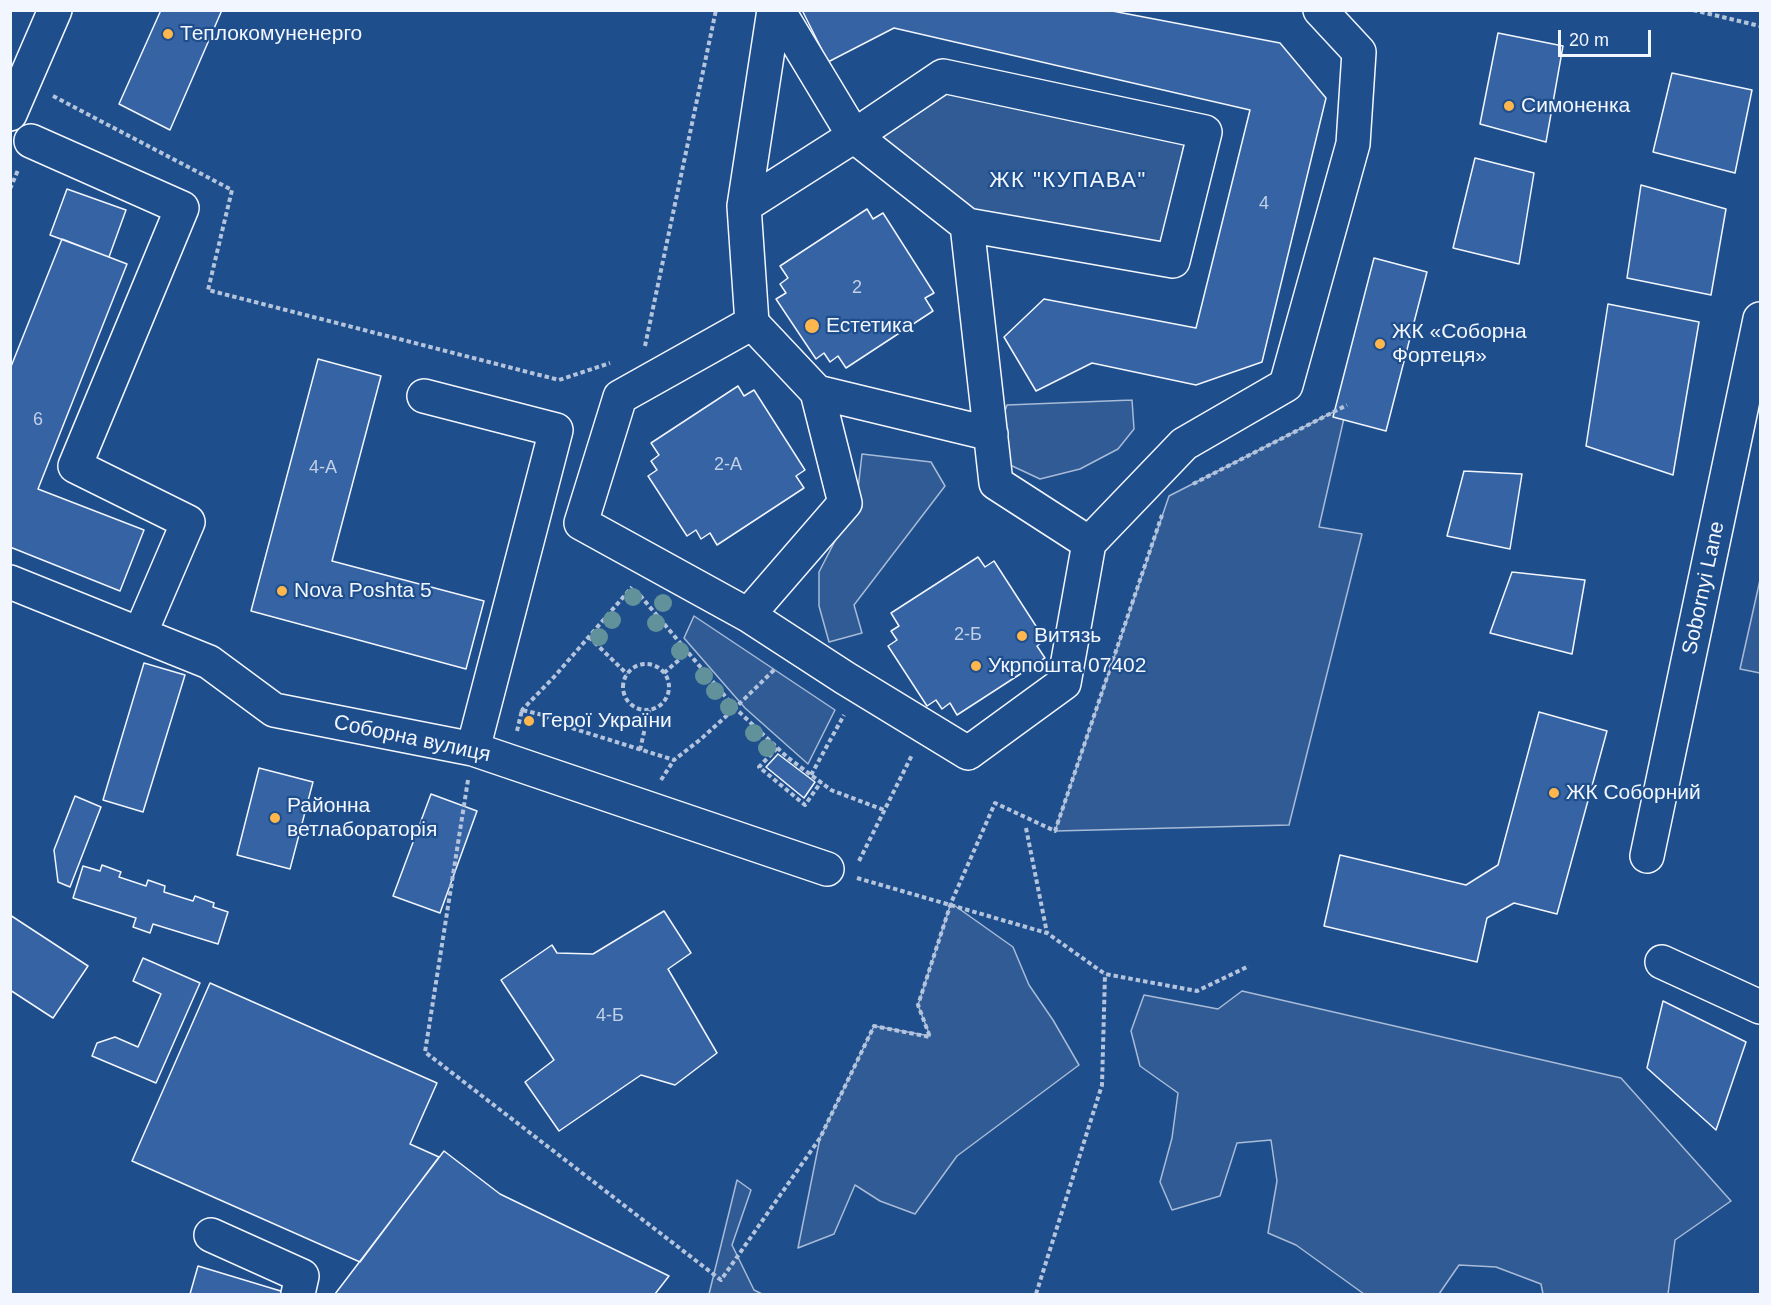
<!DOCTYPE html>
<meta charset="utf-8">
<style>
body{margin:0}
#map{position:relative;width:1771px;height:1305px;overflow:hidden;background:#1f4e8c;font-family:Helvetica,sans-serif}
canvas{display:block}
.frame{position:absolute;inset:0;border:12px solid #f2f6ff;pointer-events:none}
.scale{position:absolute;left:1558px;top:30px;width:93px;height:27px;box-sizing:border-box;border:3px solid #f2f6ff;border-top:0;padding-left:8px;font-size:18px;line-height:21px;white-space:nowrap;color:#f2f6ff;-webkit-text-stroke:4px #1f4e8c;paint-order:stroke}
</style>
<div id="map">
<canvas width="1771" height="1305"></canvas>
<div class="frame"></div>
<div class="scale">20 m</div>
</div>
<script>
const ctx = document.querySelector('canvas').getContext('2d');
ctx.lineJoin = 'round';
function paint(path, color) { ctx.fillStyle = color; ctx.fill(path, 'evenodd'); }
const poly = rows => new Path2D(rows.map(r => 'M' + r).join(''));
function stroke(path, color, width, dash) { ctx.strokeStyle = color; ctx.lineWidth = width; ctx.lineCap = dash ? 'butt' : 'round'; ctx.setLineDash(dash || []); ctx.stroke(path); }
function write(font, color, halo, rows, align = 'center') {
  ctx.font = font + ' Helvetica,sans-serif'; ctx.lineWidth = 4.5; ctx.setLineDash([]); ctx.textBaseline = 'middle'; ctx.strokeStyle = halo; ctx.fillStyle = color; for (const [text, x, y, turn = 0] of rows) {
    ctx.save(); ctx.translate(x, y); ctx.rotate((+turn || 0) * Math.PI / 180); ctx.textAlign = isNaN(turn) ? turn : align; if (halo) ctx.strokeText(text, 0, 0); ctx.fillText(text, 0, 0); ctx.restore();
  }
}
const built = poly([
 [945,90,1185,140,1162,250,963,208,874,139,945,90],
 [1132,400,1134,429,1118,449,1080,469,1040,479,1008,464,996,438,1007,405,1132,400],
 [1347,405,1319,527,1362,534,1289,825,1055,831,1169,496,1347,405],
 [862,454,931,462,945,486,854,605,862,633,829,642,819,606,819,572,857,498,862,454],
 [1760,580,1760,673,1740,669,1760,580],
 [694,616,835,710,808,764,745,708,684,638,694,616],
 [951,903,1013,947,1029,985,1053,1020,1079,1065,957,1156,915,1214,880,1201,855,1185,834,1234,798,1248,820,1138,874,1026,930,1036,918,1005,951,903],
 [1242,991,1621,1078,1731,1201,1675,1240,1668,1294,1543,1294,1541,1284,1496,1267,1459,1265,1439,1294,1364,1294,1296,1245,1268,1233,1277,1181,1271,1140,1237,1143,1220,1196,1172,1210,1160,1182,1172,1138,1178,1093,1140,1066,1131,1031,1144,995,1218,1009,1242,991],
 [737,1180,751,1190,732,1245,754,1290,762,1294,709,1294,737,1180]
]);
paint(built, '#305b95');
stroke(built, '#a8bbd7', 1.5);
const building = poly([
 [161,10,222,10,170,130,119,104,161,10],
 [802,10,1107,10,1280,43,1326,98,1262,362,1196,385,1092,363,1036,391,1004,337,1044,299,1196,328,1250,110,894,28,828,62,802,10],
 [1498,33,1563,46,1546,142,1480,124,1498,33],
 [1672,73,1752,90,1735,173,1653,152,1672,73],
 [1475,158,1534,173,1519,264,1453,248,1475,158],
 [1641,185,1726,209,1711,295,1627,278,1641,185],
 [67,189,126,210,109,257,50,235,67,189],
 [867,209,873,219,883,213,934,293,925,298,933,311,846,368,838,356,830,362,824,353,816,359,776,299,786,293,780,284,788,278,780,266,867,209],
 [62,239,127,264,38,489,144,530,120,591,10,547,10,369,62,239],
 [1374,258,1427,272,1386,431,1333,417,1374,258],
 [1608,304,1699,322,1673,475,1586,446,1608,304],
 [318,359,381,376,332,561,484,601,466,669,251,611,318,359],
 [738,386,744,396,754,390,805,470,796,476,804,488,717,545,710,533,701,539,696,530,687,536,648,476,657,470,651,461,659,455,651,443,738,386],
 [1464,471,1522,474,1510,549,1447,536,1464,471],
 [978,557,985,567,994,561,1045,640,1037,646,1045,658,957,715,950,703,942,709,936,700,927,706,888,646,897,640,891,631,899,626,891,613,978,557],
 [1512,572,1585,580,1572,654,1490,633,1512,572],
 [144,663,185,675,143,812,103,800,144,663],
 [1539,712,1607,731,1557,914,1514,903,1487,918,1477,962,1324,926,1340,855,1466,885,1498,865,1539,712],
 [778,754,815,782,804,798,766,767,778,754],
 [259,768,313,782,290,869,237,855,259,768],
 [431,794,477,811,440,913,393,896,431,794],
 [75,796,101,807,70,887,58,882,54,850,75,796],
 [102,865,121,872,119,877,146,886,148,880,165,886,164,892,193,901,195,896,214,903,213,907,228,912,218,944,153,924,150,933,133,927,136,918,73,898,83,866,100,871,102,865],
 [664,911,691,953,668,969,717,1053,675,1085,641,1075,559,1131,525,1082,554,1060,501,980,552,945,557,953,593,954,664,911],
 [10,915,88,966,53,1018,10,990,10,915],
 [143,958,200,983,156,1083,92,1056,97,1043,115,1037,138,1047,161,994,133,981,143,958],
 [210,983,437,1083,410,1144,439,1157,360,1262,132,1161,210,983],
 [1663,1001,1746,1042,1716,1130,1647,1068,1663,1001],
 [444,1151,500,1194,669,1276,655,1294,335,1294,444,1151],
 [198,1266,284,1292,283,1294,190,1294,198,1266]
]);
paint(building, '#3563a3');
stroke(building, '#f2f6ff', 1.5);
const minor = poly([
 [774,10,744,206,752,323,620,397,581,523,748,615,845,678,968,753,1064,683,1089,543,1184,444,1286,385,1353,144,1359,52,1320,10],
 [778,10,854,136,943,76,1205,132,1173,261,967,225],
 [10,114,55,10],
 [31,141,182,208,75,466,188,522,140,634],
 [744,206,854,136,967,225,996,483,1089,543],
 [817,392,991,434],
 [424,396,556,430,473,749],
 [10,582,209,662,274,710,473,749,827,869],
 [748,615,845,503,817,392,752,323],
 [1647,856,1760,319],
 [1662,962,1760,1007],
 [211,1235,302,1276,298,1294]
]);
stroke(minor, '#f2f6ff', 36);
stroke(poly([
 [1693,10,1760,26],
 [53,96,232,190,208,290,559,380,610,363],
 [10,189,18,170],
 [645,346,716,10],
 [1193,484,1347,405],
 [589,637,627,674],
 '623 687a23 23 0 1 1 46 0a23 23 0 1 1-46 0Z',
 [774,670,735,708,787,757,831,790,884,810],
 [664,673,688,652],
 [521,709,522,710,554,677,632,587],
 [517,731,522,710,543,715,562,725,674,760,701,739,735,708,638,593],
 [777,748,759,767,805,805,821,782],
 [640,750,649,710],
 [811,775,844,715],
 [468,780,425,1052,721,1280,820,1138,874,1026,930,1037,918,1005,951,903,995,803,1055,831,1162,515],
 [661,780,674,760],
 [1026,828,1047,933],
 [859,861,912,755],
 [857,878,1047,933,1105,974,1197,991,1249,966],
 [1036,1294,1102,1085,1105,974]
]), '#b3c4dc', 4, [4.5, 3]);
stroke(minor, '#1f4e8c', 33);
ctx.fillStyle = '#61919a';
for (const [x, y] of [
 [633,597],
 [663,603],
 [612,620],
 [656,623],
 [599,637],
 [680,651],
 [704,676],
 [715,691],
 [729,707],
 [754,733],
 [767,748]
]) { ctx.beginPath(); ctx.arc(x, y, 9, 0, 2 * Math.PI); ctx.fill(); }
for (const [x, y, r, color] of [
 [168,34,6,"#ffb74d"],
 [1509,106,6,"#ffb74d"],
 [812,326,8,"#ffb74d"],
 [1380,344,6,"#ffb74d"],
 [282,591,6,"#ffb74d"],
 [1022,636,6,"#ffb74d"],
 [976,666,6,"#ffb74d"],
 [529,721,6,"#ffb74d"],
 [1554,793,6,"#ffb74d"],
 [275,818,6,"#ffb74d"]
]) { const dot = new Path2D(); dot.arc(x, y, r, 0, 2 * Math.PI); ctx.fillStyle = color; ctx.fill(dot); stroke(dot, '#1f4e8c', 2); }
write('18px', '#c3d1e8', null, [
 ["4",1264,204],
 ["2",857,288],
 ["6",38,420],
 ["2-А",728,465],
 ["4-А",323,468],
 ["2-Б",968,635],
 ["4-Б",610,1016]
]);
write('21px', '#f2f6ff', '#1f4e8c', [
 ["Теплокомуненерго",180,34],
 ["Симоненка",1521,106],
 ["Естетика",826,326],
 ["ЖК «Соборна",1392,332],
 ["Фортеця»",1392,356],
 ["Nova Poshta 5",294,591],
 ["Витязь",1034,636],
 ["Укрпошта 07402",988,666],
 ["Герої України",541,721],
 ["ЖК Соборний",1566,793],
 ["Районна",287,806],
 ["ветлабораторія",287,830]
], 'left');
write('21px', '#f2f6ff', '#1f4e8c', [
 ["Sobornyi Lane",1704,588,-78],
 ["Соборна вулиця",412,739,12]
]);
ctx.letterSpacing = '1.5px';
write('22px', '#f2f6ff', '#1f4e8c', [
 ["ЖК \"КУПАВА\"",1068,181]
]);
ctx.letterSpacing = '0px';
</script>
